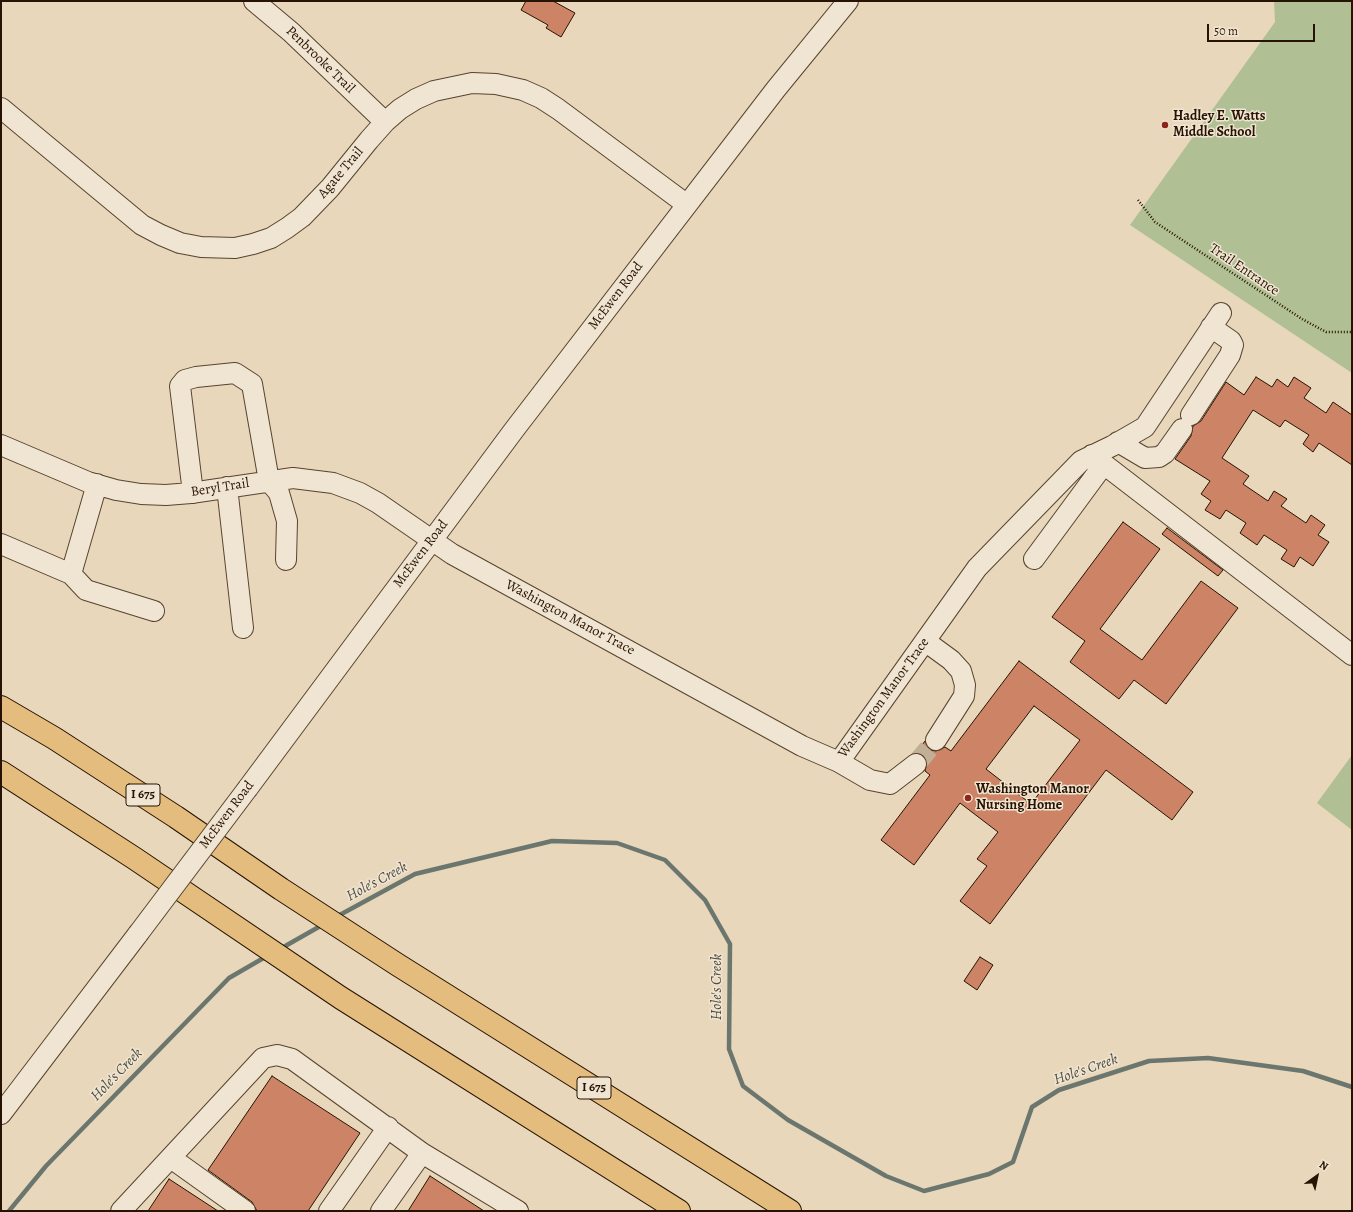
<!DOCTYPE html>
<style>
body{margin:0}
#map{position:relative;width:1353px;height:1212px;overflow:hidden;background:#e8d7ba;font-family:Alegreya,serif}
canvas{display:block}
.frame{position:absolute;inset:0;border:2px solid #271301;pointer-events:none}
.north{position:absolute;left:1297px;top:1156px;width:40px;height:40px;-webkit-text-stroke:3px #f0e5d2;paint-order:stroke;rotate:33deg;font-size:11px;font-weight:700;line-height:16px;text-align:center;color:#271301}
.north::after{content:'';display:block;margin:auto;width:14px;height:18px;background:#271301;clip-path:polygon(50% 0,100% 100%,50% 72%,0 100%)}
.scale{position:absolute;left:1207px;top:24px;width:108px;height:18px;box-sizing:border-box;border:2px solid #271301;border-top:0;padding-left:5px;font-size:12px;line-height:14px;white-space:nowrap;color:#271301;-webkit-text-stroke:3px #f0e5d2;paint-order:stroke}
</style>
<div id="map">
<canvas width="1353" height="1212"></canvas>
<div class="frame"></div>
<div class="north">N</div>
<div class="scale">50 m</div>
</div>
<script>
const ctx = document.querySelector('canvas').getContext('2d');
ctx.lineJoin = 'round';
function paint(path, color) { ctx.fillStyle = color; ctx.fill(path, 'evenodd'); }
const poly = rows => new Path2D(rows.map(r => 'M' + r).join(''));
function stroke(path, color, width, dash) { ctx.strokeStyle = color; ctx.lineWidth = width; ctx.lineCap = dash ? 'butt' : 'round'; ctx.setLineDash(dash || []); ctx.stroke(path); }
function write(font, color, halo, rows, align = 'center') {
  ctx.font = font + ' Alegreya,serif'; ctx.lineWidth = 3; ctx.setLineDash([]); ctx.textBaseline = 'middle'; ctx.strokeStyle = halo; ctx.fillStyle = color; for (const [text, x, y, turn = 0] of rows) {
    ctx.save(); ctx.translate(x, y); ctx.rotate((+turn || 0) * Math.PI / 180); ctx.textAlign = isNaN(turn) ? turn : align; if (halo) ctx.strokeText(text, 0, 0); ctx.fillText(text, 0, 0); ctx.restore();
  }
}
paint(poly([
 [1274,1,1352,1,1352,373,1130,225,1275,22],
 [1352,755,1352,830,1317,803]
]), '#b0bf94');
stroke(poly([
 [336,917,415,874,552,841,617,843,665,860,705,900,730,944,729,1049,743,1086,788,1120,886,1176,924,1191,989,1174,1013,1162,1032,1107,1059,1090,1149,1061,1208,1058,1303,1071,1352,1087],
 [280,949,324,924],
 [9,1211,46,1166,229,978,267,956]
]), '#6b766e', 4.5);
const building = poly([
 [526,1,553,1,575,13,561,37,546,28,548,25,521,10,526,1],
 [1256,377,1272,387,1277,379,1288,387,1294,377,1311,388,1304,398,1326,413,1333,402,1352,415,1352,465,1319,443,1313,452,1303,444,1309,435,1285,420,1280,427,1253,410,1222,458,1249,476,1243,484,1268,501,1274,491,1287,499,1281,506,1306,523,1311,515,1325,525,1318,535,1329,542,1313,566,1300,557,1294,567,1281,559,1287,550,1264,535,1257,545,1240,533,1246,523,1226,510,1220,519,1205,510,1211,501,1201,494,1210,481,1175,459,1191,436,1193,426,1201,421,1226,382,1244,395,1256,377],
 [1123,522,1160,549,1100,629,1142,660,1201,581,1238,608,1166,704,1134,680,1119,699,1070,662,1085,641,1052,617,1123,522],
 [1167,528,1223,570,1218,576,1162,534,1167,528],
 [1019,661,1193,792,1172,820,1106,770,990,924,960,901,987,866,977,859,998,832,960,803,914,865,881,840,930,775,925,771,927,763,925,757,916,753,925,741,930,750,936,751,945,747,951,751,1019,661],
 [1034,706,1080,740,1031,804,986,769,1034,706],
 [980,957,993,965,977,990,964,981,980,957],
 [272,1076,360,1133,308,1211,257,1211,252,1202,208,1170,272,1076],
 [430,1176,484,1211,408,1211,430,1176],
 [169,1179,218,1211,148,1211,169,1179]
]);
paint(building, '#cc8366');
stroke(building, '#271301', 1);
stroke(poly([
 [916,764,936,740]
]), '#c1b095', 20, [20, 10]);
const minor = poly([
 [254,1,291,32,385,122],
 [1,108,142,225,161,235,180,243,201,247,235,248,253,244,271,238,287,228,302,217,330,188,369,140,385,122,400,109,416,99,434,91,472,83,496,84,523,90,541,98,558,109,686,204],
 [1191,415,1230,355,1233,345,1231,341,1211,327],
 [1118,442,1145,458,1159,457,1165,453,1182,429],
 [1,445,88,482,116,490,141,494,166,495,191,493,293,478,333,483,360,493,378,503,452,554,802,746,839,762,870,780,890,784,916,764],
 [1092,455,1352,655],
 [227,487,243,628],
 [193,493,180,386,185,380,196,377,235,373,252,384,269,481,279,493,287,521,286,560],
 [1,544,71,574,97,484],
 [1034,559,1104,464],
 [71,574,86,590,154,611],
 [925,641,951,660,961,671,965,685,964,696,936,740],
 [839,762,977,568,1081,461,1112,446,1145,427,1221,313],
 [248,788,514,430,776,89,848,1],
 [1,1114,138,934],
 [171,1158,245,1211],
 [121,1211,263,1058,277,1055,292,1059,422,1153,518,1211],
 [329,1211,388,1127],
 [381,1211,422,1153]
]);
const highway = poly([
 [1,707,54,738,176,817,281,889,398,965,790,1211],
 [1,772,134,858,341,998,679,1211]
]);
stroke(minor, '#57442f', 22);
stroke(highway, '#271301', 24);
stroke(poly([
 [1138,200,1155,222,1302,319,1326,332,1352,332]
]), '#271301', 2.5, [1, 2]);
stroke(minor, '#f0e5d2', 20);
stroke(highway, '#e4bc7d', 22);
const minorBridge = poly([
 [138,934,248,788]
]);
stroke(minorBridge, '#57442f', 22, []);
stroke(minorBridge, '#f0e5d2', 20);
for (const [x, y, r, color] of [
 [1165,125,4,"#8f2418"],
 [968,798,4,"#8f2418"]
]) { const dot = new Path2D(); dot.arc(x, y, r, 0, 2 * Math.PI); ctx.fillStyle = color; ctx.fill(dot); stroke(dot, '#f0e5d2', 1.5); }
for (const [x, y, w] of [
 [143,795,34],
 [594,1088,34]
]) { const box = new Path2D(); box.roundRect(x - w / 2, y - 11, w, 22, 3); ctx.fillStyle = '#f0e5d2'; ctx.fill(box); stroke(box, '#271301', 1); }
write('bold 13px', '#271301', null, [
 ["I 675",143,795],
 ["I 675",594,1088]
]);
write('14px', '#271301', '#f0e5d2', [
 ["Penbrooke Trail",320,60,44],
 ["Agate Trail",341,173,-50],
 ["Trail Entrance",1244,270,34],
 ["McEwen Road",616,296,-53],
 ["Beryl Trail",220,488,-9],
 ["McEwen Road",421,554,-53],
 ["Washington Manor Trace",570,618,28],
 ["Washington Manor Trace",884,698,-54],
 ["McEwen Road",227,815,-53]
]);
write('bold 14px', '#271301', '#f0e5d2', [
 ["Hadley E. Watts",1173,117],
 ["Middle School",1173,133],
 ["Washington Manor",976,790],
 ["Nursing Home",976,806]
], 'left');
write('italic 15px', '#4f4d40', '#f0e5d2', [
 ["Hole's Creek",377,882,-28],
 ["Hole's Creek",717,987,-90],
 ["Hole's Creek",1086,1070,-19],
 ["Hole's Creek",117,1075,-46]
]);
</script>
